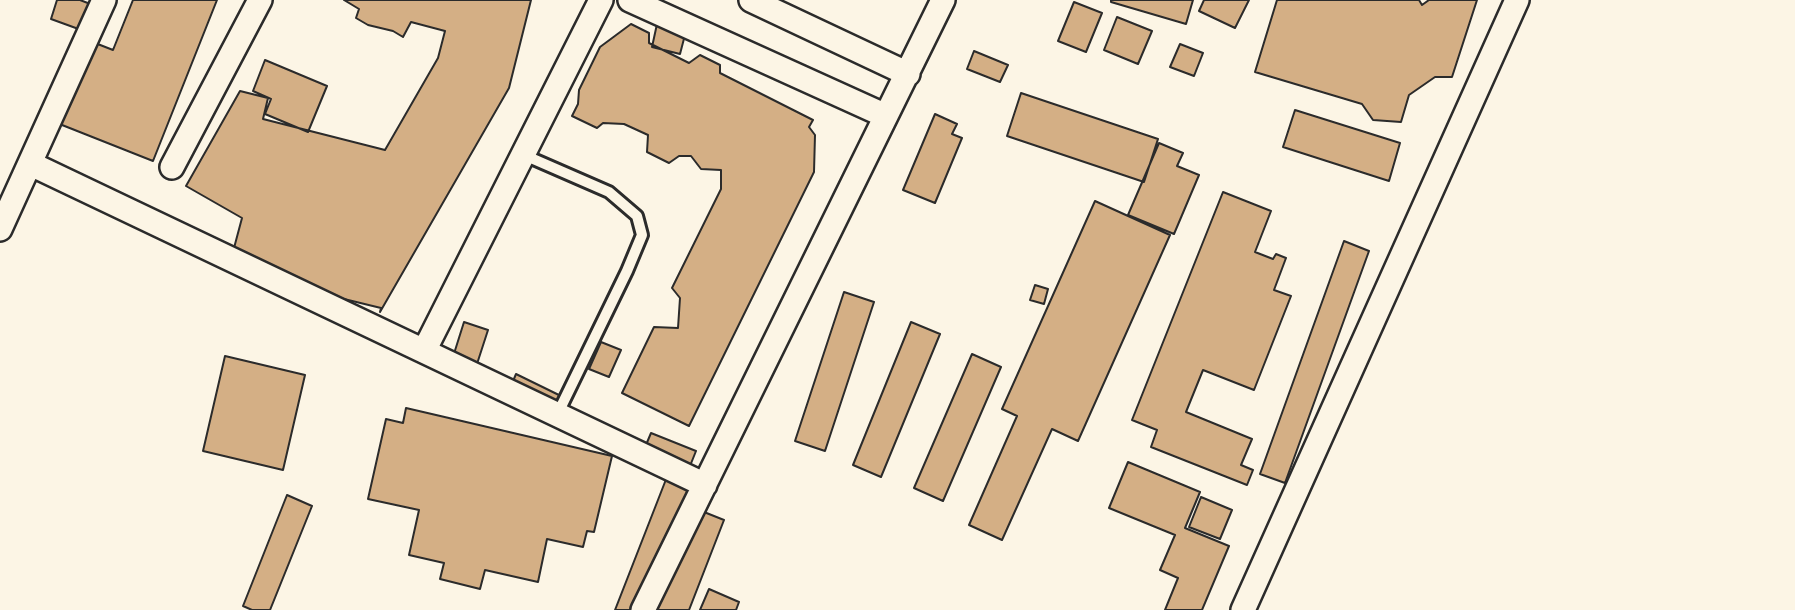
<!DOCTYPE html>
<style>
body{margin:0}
canvas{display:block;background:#fcf5e5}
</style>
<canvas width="1795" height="610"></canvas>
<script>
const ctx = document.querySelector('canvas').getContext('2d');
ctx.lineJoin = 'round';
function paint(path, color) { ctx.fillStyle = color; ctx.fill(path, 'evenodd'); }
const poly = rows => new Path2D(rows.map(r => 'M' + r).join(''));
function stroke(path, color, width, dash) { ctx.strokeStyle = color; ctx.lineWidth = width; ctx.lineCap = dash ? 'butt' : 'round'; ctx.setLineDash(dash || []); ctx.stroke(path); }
const building = poly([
 [57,0,80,0,93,5,84,31,51,19,57,0],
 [133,0,217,0,153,161,57,123,90,41,113,50,133,0],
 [344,0,531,0,509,88,380,312,381,308,307,290,234,248,242,218,186,186,240,91,268,98,263,119,385,150,438,58,445,31,411,22,403,37,393,31,368,25,356,18,359,9,344,0],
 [1111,0,1193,0,1186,24,1111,2,1111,0],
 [1204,0,1249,0,1235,28,1199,11,1204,0],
 [1277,0,1419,0,1422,5,1429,0,1477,0,1452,77,1435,77,1409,95,1401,122,1373,120,1362,104,1255,72,1277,0],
 [1074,2,1102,13,1086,52,1058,41,1074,2],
 [1117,17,1152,31,1138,64,1104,50,1117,17],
 [631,24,649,33,649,43,689,63,700,55,720,65,720,73,813,120,809,127,815,135,814,172,689,426,622,393,654,327,678,328,680,298,672,288,721,189,721,170,701,169,691,156,679,156,669,163,647,152,648,135,624,124,603,123,597,128,572,116,578,104,579,90,600,47,631,24],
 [657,24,686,31,680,54,652,47,657,24],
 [1180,44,1203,53,1194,76,1170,67,1180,44],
 [974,51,1008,65,1000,82,967,69,974,51],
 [265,60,327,86,308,132,265,114,271,99,253,91,265,60],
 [1021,93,1158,139,1144,182,1007,136,1021,93],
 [1295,110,1400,143,1389,181,1283,147,1295,110],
 [935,114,957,124,952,134,962,138,935,203,903,190,935,114],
 [1159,143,1183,153,1177,166,1199,175,1174,234,1128,215,1159,143],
 [1223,192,1271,211,1255,252,1273,259,1276,254,1286,258,1274,290,1291,296,1254,390,1203,370,1186,412,1252,439,1241,465,1253,470,1247,485,1151,447,1157,430,1132,420,1223,192],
 [1095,201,1170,235,1078,441,1052,429,1002,540,969,525,1017,416,1002,409,1095,201],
 [1344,241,1369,251,1285,483,1260,474,1344,241],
 [1035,285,1048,289,1044,304,1030,300,1035,285],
 [844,292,874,302,825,451,795,441,844,292],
 [464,322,488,330,476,367,452,360,464,322],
 [911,322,940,334,881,477,853,465,911,322],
 [601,342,621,350,609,377,589,369,601,342],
 [972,354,1001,367,943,501,914,488,972,354],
 [225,356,305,375,283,470,203,451,225,356],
 [516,374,563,397,559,404,511,386,516,374],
 [406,408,612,456,594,532,587,531,583,547,547,539,538,582,485,570,480,589,440,579,444,563,409,555,419,510,368,499,386,419,403,423,406,408],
 [651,433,696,451,688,471,700,476,689,506,724,520,689,610,615,610,672,464,643,452,651,433],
 [1128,462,1200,492,1185,528,1229,546,1202,610,1165,610,1178,578,1160,570,1175,535,1109,508,1128,462],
 [287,495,312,506,270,610,252,610,243,606,287,495],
 [1201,497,1232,510,1220,539,1189,527,1201,497],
 [709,589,739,602,736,610,700,610,709,589]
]);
paint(building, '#d4af85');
stroke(building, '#2b2b2b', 2);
const lane = poly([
 [524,155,609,192,637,216,642,235,627,271,557,415]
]);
const street = poly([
 [630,0,886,116],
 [751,0,908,74],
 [31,164,705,485],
 [172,167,260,0],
 [0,229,104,0],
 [424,351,601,0],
 [643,610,943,0],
 [1243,610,1517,0]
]);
stroke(lane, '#2b2b2b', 16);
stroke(street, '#2b2b2b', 28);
stroke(lane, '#fcf5e5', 10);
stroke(street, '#fcf5e5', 23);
</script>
